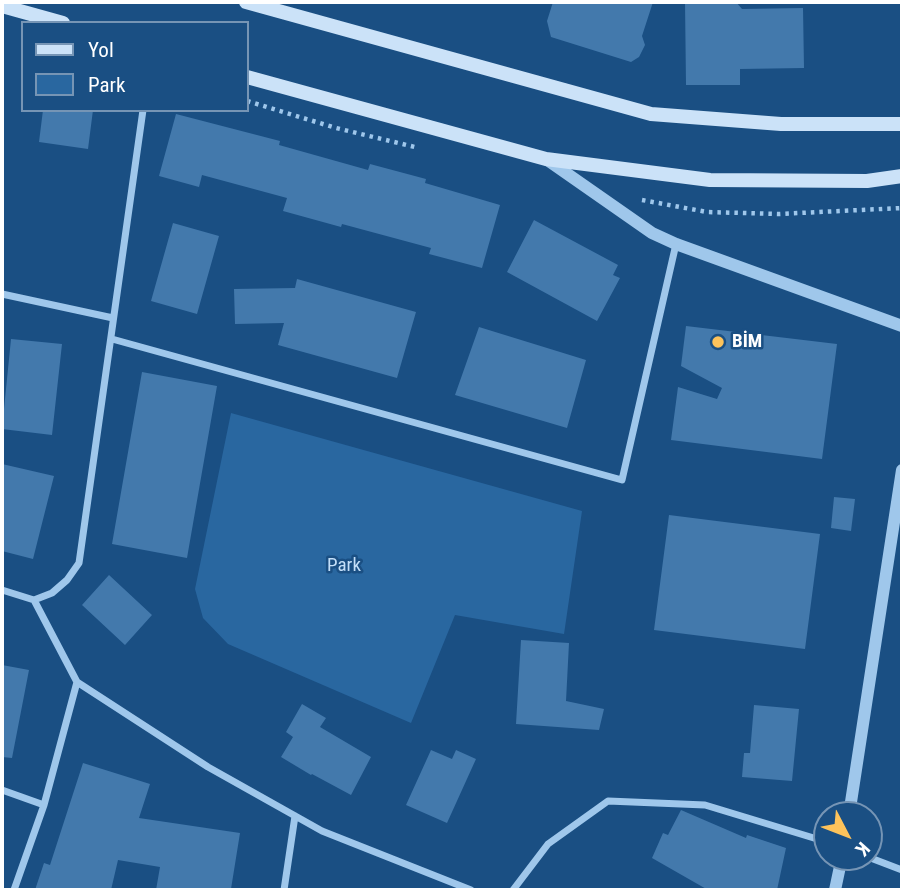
<!DOCTYPE html>
<meta charset="utf-8">
<style>
body{margin:0}
#map{position:relative;width:904px;height:892px;overflow:hidden;background:#1a4f83;font-family:"Roboto Condensed",sans-serif}
canvas{display:block}
.frame{position:absolute;inset:0;border:4px solid #fff;pointer-events:none}
.legend{position:absolute;left:21px;top:21px;width:228px;height:91px;box-sizing:border-box;background:#1a4f83;border:2px solid #7695b5;margin:0;padding:9px 12px;list-style:none;font-size:21px;color:#fff}
.legend li{display:flex;align-items:center;gap:14px;height:35px}
.legend b{width:35px;border:2px solid #7695b5}
.north{position:absolute;left:813px;top:801px;width:70px;height:70px;box-sizing:border-box;background:#1a4f83;border:2px solid #7695b5;border-radius:50%;rotate:132deg;font-size:19px;font-weight:700;line-height:28px;text-align:center;color:#fff}
.north::after{content:'';display:block;margin:auto;width:24px;height:32px;background:#fdc35b;clip-path:polygon(50% 0,100% 100%,50% 72%,0 100%)}
</style>
<div id="map">
<canvas width="904" height="892"></canvas>
<div class="frame"></div>
<ul class="legend">
<li><b style="height:9px;background:#cbe2f8"></b>Yol</li>
<li><b style="height:19px;background:#2967a0"></b>Park</li>
</ul>
<div class="north">K</div>
</div>
<script>
const ctx = document.querySelector('canvas').getContext('2d');
ctx.lineJoin = 'round';
function paint(path, color) { ctx.fillStyle = color; ctx.fill(path, 'evenodd'); }
const poly = rows => new Path2D(rows.map(r => 'M' + r).join(''));
function stroke(path, color, width, dash) { ctx.strokeStyle = color; ctx.lineWidth = width; ctx.lineCap = dash ? 'butt' : 'round'; ctx.setLineDash(dash || []); ctx.stroke(path); }
function write(font, color, halo, rows, align = 'center') {
  ctx.font = font + ' "Roboto Condensed",sans-serif'; ctx.lineWidth = 5; ctx.setLineDash([]); ctx.textBaseline = 'middle'; ctx.strokeStyle = halo; ctx.fillStyle = color; for (const [text, x, y, turn = 0] of rows) {
    ctx.save(); ctx.translate(x, y); ctx.rotate((+turn || 0) * Math.PI / 180); ctx.textAlign = isNaN(turn) ? turn : align; if (halo) ctx.strokeText(text, 0, 0); ctx.fillText(text, 0, 0); ctx.restore();
  }
}
paint(poly([
 [231,413,582,511,564,634,455,615,411,723,228,644,203,618,195,589]
]), '#2967a0');
paint(poly([
 [553,2,653,2,642,36,645,45,639,57,631,62,551,37,547,21],
 [685,2,736,2,742,9,803,8,804,68,740,69,740,85,686,85],
 [43,110,93,110,88,149,39,142],
 [176,114,280,141,279,145,368,170,370,164,426,179,425,183,500,205,482,268,429,254,431,248,342,224,341,227,283,211,287,198,202,175,199,187,159,176],
 [534,220,618,265,613,275,620,278,597,321,507,272],
 [173,223,219,236,197,314,151,301],
 [297,279,416,312,397,378,278,345,284,323,235,324,234,289,295,288],
 [686,326,837,344,822,459,671,440,678,387,717,399,722,388,681,366],
 [479,327,586,360,567,428,455,395],
 [11,339,62,344,52,435,2,429],
 [142,372,217,386,187,558,112,544],
 [2,464,54,476,33,559,2,551],
 [834,497,855,499,851,531,831,528],
 [669,515,820,534,805,649,654,630],
 [109,575,152,615,125,645,82,605],
 [521,640,569,643,566,701,604,709,599,730,516,724],
 [2,665,29,670,12,758,2,757],
 [302,704,326,718,320,727,371,757,351,795,312,774,311,775,281,757,293,737,286,732],
 [754,705,799,709,792,781,742,777,744,753,750,753],
 [431,750,452,759,456,750,476,759,447,823,406,805],
 [83,763,150,784,139,818,240,833,231,889,156,890,160,867,118,860,111,890,35,890,44,863,50,865],
 [681,810,746,838,747,835,786,848,777,890,708,890,652,858,663,833,668,835]
]), '#4379ac');
stroke(poly([
 [247,101,336,128,415,147],
 [642,200,707,212,778,214,902,208]
]), '#9fc7eb', 4.5, [3.5, 5]);
stroke(poly([
 [2,294,113,318],
 [112,339,622,480,676,244],
 [2,590,34,600,77,682,208,767,322,831,471,890],
 [34,600,52,593,67,580,79,563,143,110],
 [2,790,44,805],
 [868,857,902,870],
 [14,890,44,805,77,682],
 [284,890,295,816],
 [513,890,548,844,608,801,705,805,827,842]
]), '#9fc7eb', 7);
stroke(poly([
 [546,159,652,233,676,244,902,326],
 [849,815,902,470],
 [835,890,842,857]
]), '#9fc7eb', 12);
stroke(poly([
 [246,2,651,114,781,124,902,124],
 [2,6,63,23],
 [247,77,546,159,710,180,867,181,902,176]
]), '#cbe2f8', 14);
for (const [x, y, r, color] of [
 [718,342,7,"#fdc35b"]
]) { const dot = new Path2D(); dot.arc(x, y, r, 0, 2 * Math.PI); ctx.fillStyle = color; ctx.fill(dot); stroke(dot, '#1a4f83', 2.5); }
write('bold 19px', '#fff', '#1a4f83', [
 ["BİM",732,342]
], 'left');
write('19px', '#c4dff8', '#1a4f83', [
 ["Park",344,566]
]);
</script>
